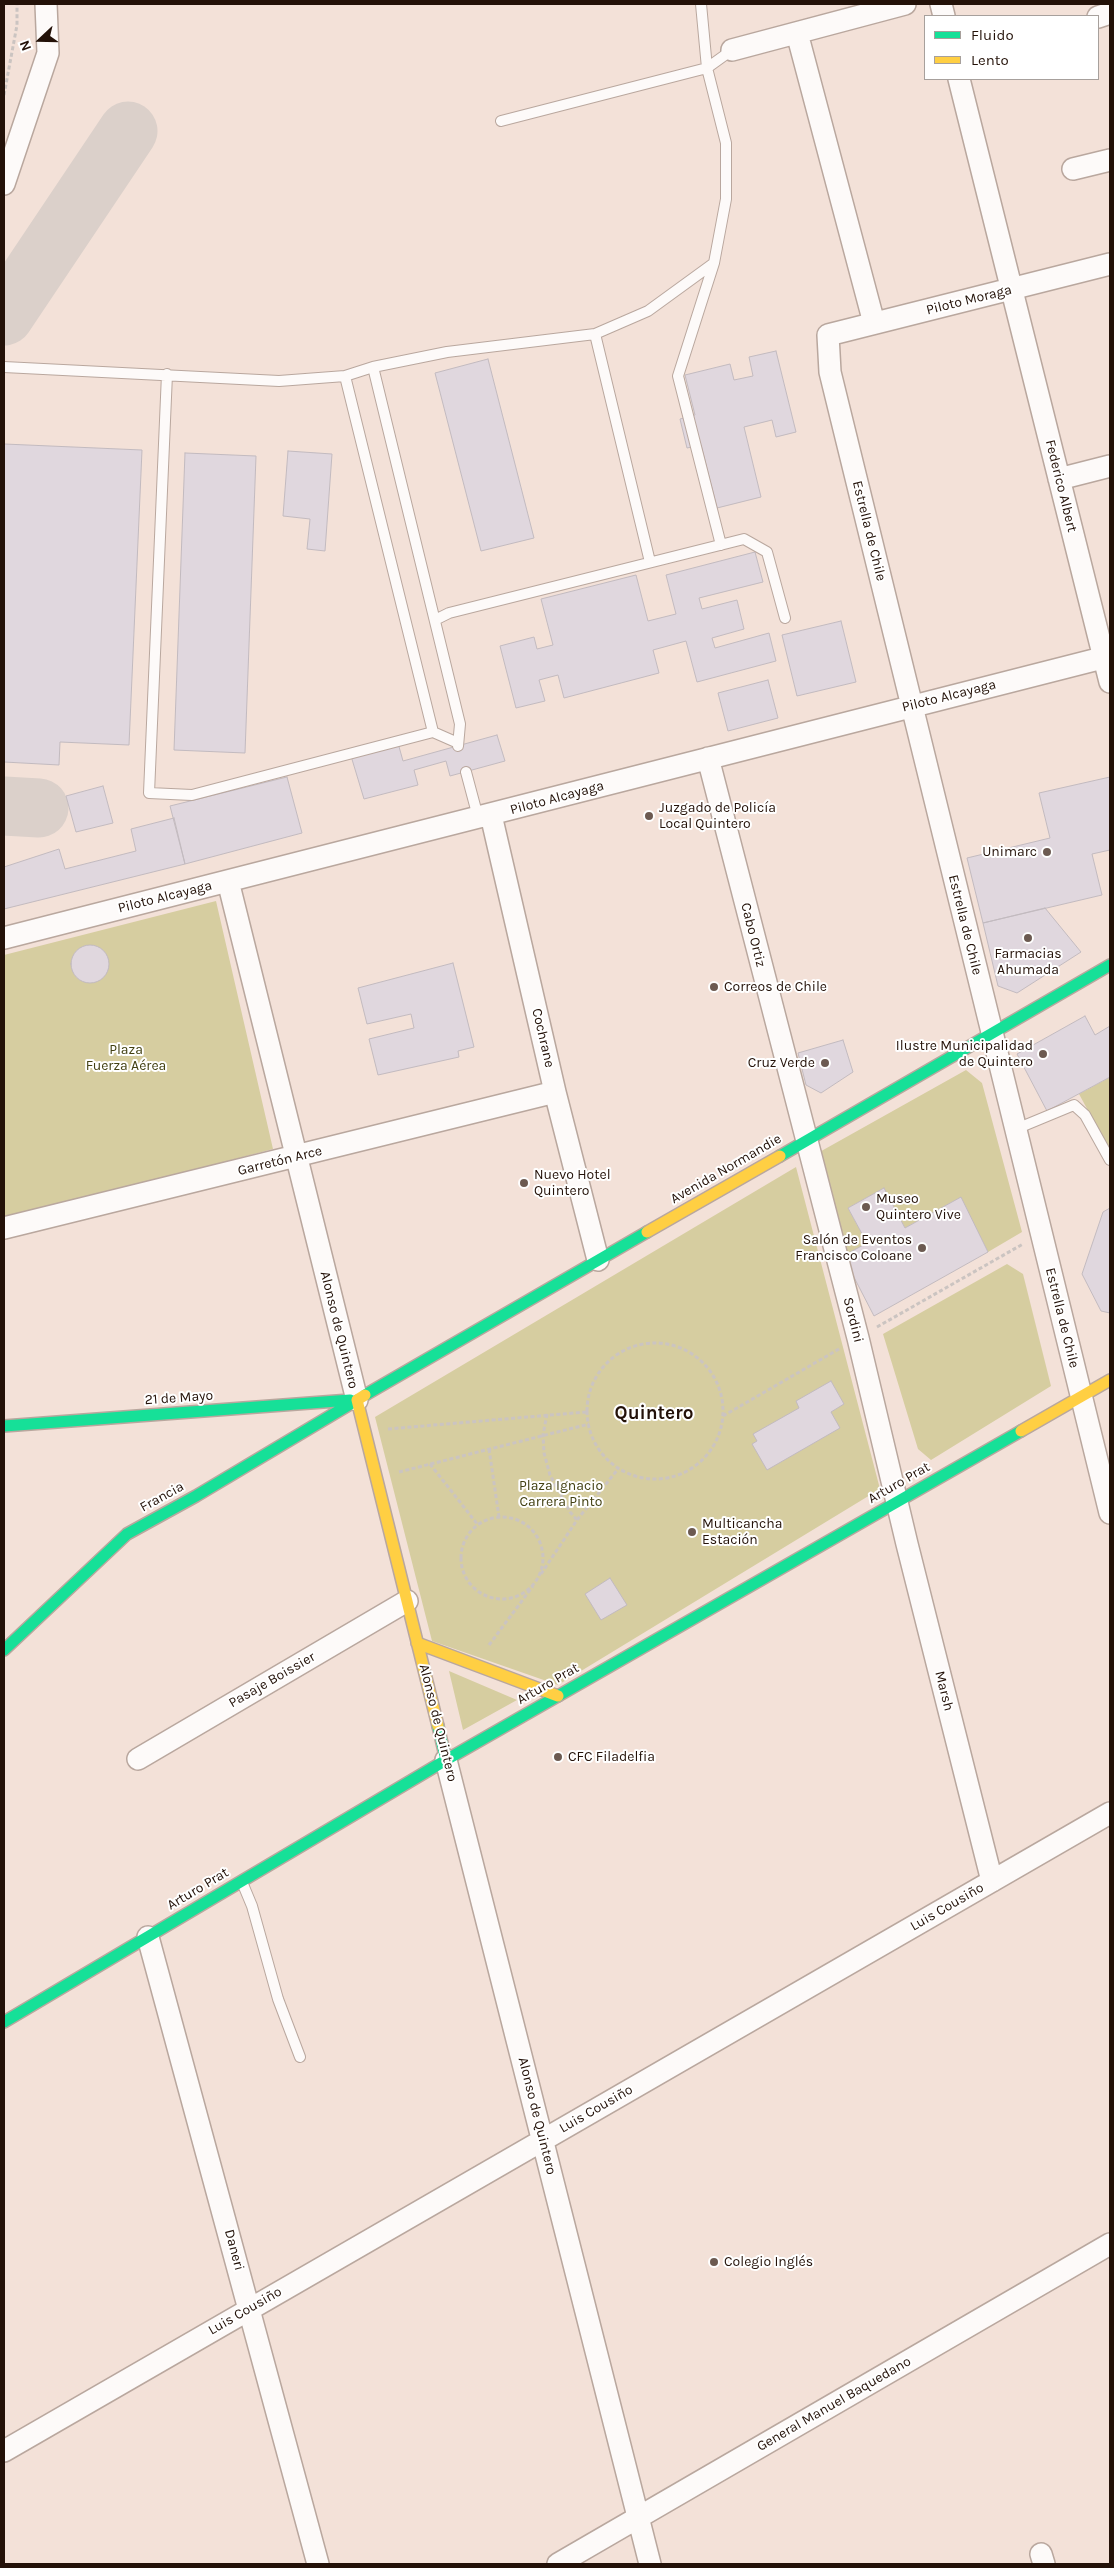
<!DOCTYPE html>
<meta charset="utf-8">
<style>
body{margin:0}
#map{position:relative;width:1114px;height:2568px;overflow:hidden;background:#f3e1d8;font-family:Karla,sans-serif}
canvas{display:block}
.frame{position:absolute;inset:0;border:5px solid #231108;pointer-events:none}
.legend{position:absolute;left:924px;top:15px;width:175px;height:65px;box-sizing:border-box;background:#fff;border:1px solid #a7a09c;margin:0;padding:6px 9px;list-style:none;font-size:15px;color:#231108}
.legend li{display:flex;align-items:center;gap:10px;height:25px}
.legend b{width:25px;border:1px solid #a7a09c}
.north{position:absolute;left:15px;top:15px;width:50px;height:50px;-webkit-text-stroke:4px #fff;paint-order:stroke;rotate:249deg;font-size:14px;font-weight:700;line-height:20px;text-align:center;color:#231108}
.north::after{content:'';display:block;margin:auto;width:18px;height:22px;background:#231108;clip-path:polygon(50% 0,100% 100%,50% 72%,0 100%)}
</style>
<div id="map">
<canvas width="1114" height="2568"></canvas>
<div class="frame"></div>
<ul class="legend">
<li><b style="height:6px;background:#16e098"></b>Fluido</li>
<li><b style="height:6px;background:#ffcf43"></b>Lento</li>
</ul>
<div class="north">N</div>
</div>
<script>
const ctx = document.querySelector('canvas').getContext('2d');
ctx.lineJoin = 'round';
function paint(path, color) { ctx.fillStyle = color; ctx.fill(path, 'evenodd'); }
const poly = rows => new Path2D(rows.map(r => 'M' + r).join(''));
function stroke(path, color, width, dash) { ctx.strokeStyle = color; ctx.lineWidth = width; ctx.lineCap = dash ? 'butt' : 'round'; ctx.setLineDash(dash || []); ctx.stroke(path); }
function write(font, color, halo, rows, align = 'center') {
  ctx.font = font + ' Karla,sans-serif'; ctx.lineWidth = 4; ctx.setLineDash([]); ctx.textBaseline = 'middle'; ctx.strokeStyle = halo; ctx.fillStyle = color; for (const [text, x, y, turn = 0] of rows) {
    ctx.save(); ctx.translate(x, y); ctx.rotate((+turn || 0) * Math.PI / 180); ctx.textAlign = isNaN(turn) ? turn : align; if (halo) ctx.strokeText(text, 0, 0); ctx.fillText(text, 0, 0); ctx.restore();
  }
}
paint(poly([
 [216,901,273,1149,4,1220,4,955],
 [966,1070,982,1083,1022,1232,988,1252,960,1198,905,1228,883,1189,848,1208,867,1243,846,1255,816,1154],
 [1110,1077,1110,1151,1079,1094],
 [796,1167,880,1489,558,1685,432,1641,375,1417],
 [1007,1264,1023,1274,1051,1386,931,1460,918,1449,883,1334],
 [449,1671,517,1700,463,1730]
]), '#d6cda0');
stroke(poly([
 [4,316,128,131],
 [4,806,39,808]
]), '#dbd0ca', 59);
const building = poly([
 [776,351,796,432,776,437,772,420,744,427,761,497,717,508,701,445,687,448,680,419,695,415,685,375,730,364,734,380,753,376,749,357,776,351],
 [488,359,534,538,481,551,435,373,488,359],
 [4,444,142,450,129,745,60,742,59,765,4,762,4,444],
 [288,451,332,454,325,551,307,549,310,519,283,516,288,451],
 [185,453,256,456,245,753,174,750,185,453],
 [755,552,763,582,699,598,702,609,737,600,744,629,712,638,715,648,769,633,776,661,697,682,686,641,653,650,659,673,564,698,558,675,539,680,545,701,516,708,500,646,534,637,537,649,553,645,541,599,636,575,648,621,676,614,666,575,755,552],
 [841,621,856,682,797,696,782,635,841,621],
 [768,680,778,718,728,731,718,693,768,680],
 [497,735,505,761,450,776,446,761,414,770,418,785,364,799,351,756,398,743,403,761,497,735],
 [287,777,302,833,185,864,170,806,287,777],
 [1110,777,1110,850,1092,854,1102,895,983,923,967,858,1050,838,1039,793,1110,777],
 [103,786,113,823,76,832,66,796,103,786],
 [174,818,185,864,4,909,4,867,59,849,65,869,136,851,131,829,174,818],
 [1045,908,1081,952,1017,993,998,986,983,923,1045,908],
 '71 964a19 19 0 1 1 38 0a19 19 0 1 1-38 0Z',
 [453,963,474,1047,458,1051,459,1057,378,1075,369,1039,414,1028,411,1014,367,1024,358,988,453,963],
 [1085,1016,1095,1035,1110,1026,1110,1077,1047,1111,1017,1054,1085,1016],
 [843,1040,853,1072,821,1093,806,1085,798,1053,843,1040],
 [884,1188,905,1228,961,1197,988,1252,874,1316,843,1256,867,1243,848,1208,884,1188],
 [1110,1208,1110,1313,1101,1311,1082,1274,1103,1212,1110,1208],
 [831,1381,844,1404,831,1412,840,1428,767,1470,752,1444,757,1441,753,1434,799,1408,796,1401,831,1381],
 [610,1578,627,1605,601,1620,585,1594,610,1578]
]);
paint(building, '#e0d7de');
stroke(building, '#c2babf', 1);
const lane = poly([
 [701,4,707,68,726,143,726,199,714,263,678,376,721,545],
 [501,121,707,68,732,50],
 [595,334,650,562],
 [4,367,279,381,345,376,373,367,447,352,595,334,648,311,714,263],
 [373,367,460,724,458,746],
 [167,374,149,793,192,795,433,732],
 [345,376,433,732,458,743],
 [435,620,449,613,744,539,767,552,785,618],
 [466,772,478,817],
 [1016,1129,1074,1105,1085,1115,1110,1160],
 [242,1882,252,1906,278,1999,300,2057]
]);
const street = poly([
 [941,4,944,16],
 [1098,17,1110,13],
 [797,33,874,323],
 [732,50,905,4],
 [959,79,1110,682],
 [1073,169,1110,160],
 [4,184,48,53,46,4],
 [1110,264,828,335,830,372,1110,1513],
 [1059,479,1110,466],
 [708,758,858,1338,907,1544,992,1881],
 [491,815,555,1092,598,1260],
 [228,881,357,1400],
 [4,938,1110,656],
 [4,1228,555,1092],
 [138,1759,407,1601],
 [446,1760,650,2564],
 [148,1937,318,2564],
 [4,2451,1110,1813],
 [1041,2554,1044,2564],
 [558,2564,1110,2244]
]);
const fast = poly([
 [780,1156,1110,965],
 [365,1395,647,1232],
 [4,1426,350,1400],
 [4,1650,127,1534,196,1496,357,1400],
 [438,1726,446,1760,1021,1431],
 [4,2022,446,1760]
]);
const slow = poly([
 [647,1232,780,1156],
 [365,1395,357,1400,438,1726],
 [1021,1431,1110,1380],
 [417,1643,558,1696]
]);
stroke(lane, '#b9a79e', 12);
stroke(street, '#b9a79e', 24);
stroke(fast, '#b9a79e', 14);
stroke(slow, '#b9a79e', 14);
stroke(poly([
 [4,95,17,25,17,4],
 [877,1327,1023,1244],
 '587 1411a68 68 0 1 1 136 0a68 68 0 1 1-136 0Z',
 [547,1414,543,1435,544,1453,550,1475,570,1512,577,1520],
 [723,1416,839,1349],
 [388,1429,586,1412],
 [489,1449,499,1517],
 [430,1464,478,1525],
 [399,1472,589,1424],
 '461 1558a41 41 0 1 1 82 0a41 41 0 1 1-82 0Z',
 [541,1574,577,1520,618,1469],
 [489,1645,533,1586]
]), '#cbc4c1', 3, [4, 2.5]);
stroke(lane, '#fdfaf9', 10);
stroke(street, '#fdfaf9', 21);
stroke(fast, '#16e098', 11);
stroke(slow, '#ffcf43', 11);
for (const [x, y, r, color] of [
 [649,816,5,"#6c5a51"],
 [1047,852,5,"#6c5a51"],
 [1028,938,5,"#6c5a51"],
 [714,987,5,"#6c5a51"],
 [1043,1054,5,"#6c5a51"],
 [825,1063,5,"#6c5a51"],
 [524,1183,5,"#6c5a51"],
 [866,1207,5,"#6c5a51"],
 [922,1248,5,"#6c5a51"],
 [692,1532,5,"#6c5a51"],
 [558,1757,5,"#6c5a51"],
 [714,2262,5,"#6c5a51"]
]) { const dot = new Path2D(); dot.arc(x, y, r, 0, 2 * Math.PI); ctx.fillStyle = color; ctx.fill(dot); stroke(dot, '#fff', 2); }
write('14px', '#231108', '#fff', [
 ["Piloto Moraga",969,300,-14],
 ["Federico Albert",1061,486,76],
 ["Estrella de Chile",869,531,76],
 ["Piloto Alcayaga",949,696,-14],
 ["Piloto Alcayaga",557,798,-15],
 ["Piloto Alcayaga",165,897,-14],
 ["Estrella de Chile",965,925,76],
 ["Cabo Ortiz",753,935,76],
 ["Cochrane",543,1038,77],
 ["Garretón Arce",280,1161,-14],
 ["Avenida Normandie",726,1169,-30],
 ["Estrella de Chile",1062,1318,76],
 ["Sordini",853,1320,76],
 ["Alonso de Quintero",339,1330,76],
 ["21 de Mayo",179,1398,-4],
 ["Arturo Prat",899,1483,-30],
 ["Francia",162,1497,-29],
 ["Pasaje Boissier",272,1680,-30],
 ["Arturo Prat",548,1684,-30],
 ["Marsh",944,1691,76],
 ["Alonso de Quintero",438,1723,76],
 ["Arturo Prat",198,1889,-31],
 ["Luis Cousiño",947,1907,-30],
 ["Luis Cousiño",596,2109,-30],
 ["Alonso de Quintero",537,2116,76],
 ["Daneri",234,2250,75],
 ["Luis Cousiño",245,2311,-30],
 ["General Manuel Baquedano",834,2404,-30]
]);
write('14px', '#231108', '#fff', [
 ["Juzgado de Policía",659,808],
 ["Local Quintero",659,824],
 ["Unimarc",1037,852,"right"],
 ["Farmacias",1028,954,"center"],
 ["Ahumada",1028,970,"center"],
 ["Correos de Chile",724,987],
 ["Ilustre Municipalidad",1033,1046,"right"],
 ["de Quintero",1033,1062,"right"],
 ["Cruz Verde",815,1063,"right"],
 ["Nuevo Hotel",534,1175],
 ["Quintero",534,1191],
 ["Museo",876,1199],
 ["Quintero Vive",876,1215],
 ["Salón de Eventos",912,1240,"right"],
 ["Francisco Coloane",912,1256,"right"],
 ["Multicancha",702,1524],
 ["Estación",702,1540],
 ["CFC Filadelfia",568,1757],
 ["Colegio Inglés",724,2262]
], 'left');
write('14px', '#424012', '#fff', [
 ["Plaza",126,1050],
 ["Fuerza Aérea",126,1066],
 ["Plaza Ignacio",561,1486],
 ["Carrera Pinto",561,1502]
]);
write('bold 19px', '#231108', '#fff', [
 ["Quintero",654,1414]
]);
</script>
